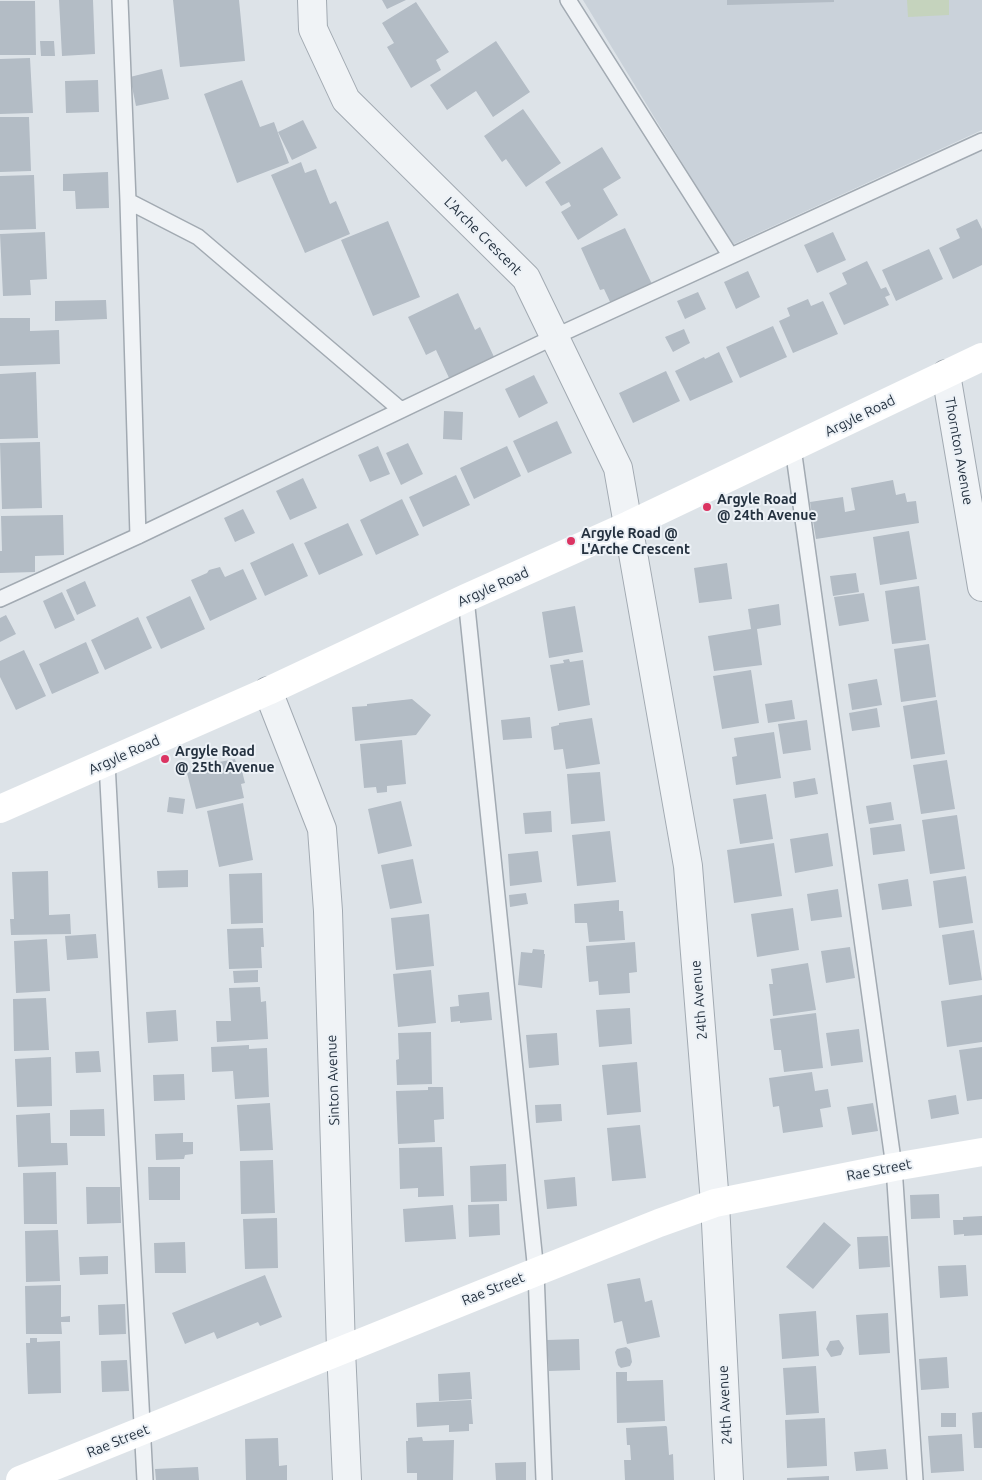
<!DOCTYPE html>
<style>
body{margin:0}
canvas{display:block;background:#dde3e8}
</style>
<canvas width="982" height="1480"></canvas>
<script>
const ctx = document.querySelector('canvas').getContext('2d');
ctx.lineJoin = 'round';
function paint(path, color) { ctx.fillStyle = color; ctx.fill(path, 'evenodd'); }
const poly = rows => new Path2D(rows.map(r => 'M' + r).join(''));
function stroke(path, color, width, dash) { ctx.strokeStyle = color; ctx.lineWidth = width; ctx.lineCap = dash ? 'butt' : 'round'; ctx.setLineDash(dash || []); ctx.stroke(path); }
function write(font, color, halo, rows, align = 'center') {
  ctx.font = font + ' Ubuntu,sans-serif'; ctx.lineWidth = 4; ctx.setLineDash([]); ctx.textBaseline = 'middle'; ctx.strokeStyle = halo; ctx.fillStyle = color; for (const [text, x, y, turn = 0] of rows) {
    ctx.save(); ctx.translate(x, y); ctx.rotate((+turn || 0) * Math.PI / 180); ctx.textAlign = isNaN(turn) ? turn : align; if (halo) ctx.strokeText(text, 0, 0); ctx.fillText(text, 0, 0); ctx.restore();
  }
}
paint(poly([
 [583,0,982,0,982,130,732,245]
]), '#cad2da');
paint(poly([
 [907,0,949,0,949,15,908,17]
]), '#c5d3bd');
paint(poly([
 [59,0,93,0,95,54,62,56],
 [173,0,239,0,245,61,180,67],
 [382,0,406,0,387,9],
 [727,0,834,0,834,2,727,5],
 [0,1,35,1,36,55,0,55],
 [416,2,449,52,436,60,441,70,411,88,387,47,394,43,382,23],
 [40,41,54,41,55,56,41,56],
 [496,41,530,92,493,117,476,91,447,110,430,85],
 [30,58,33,113,0,114,0,59],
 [162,69,169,99,136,106,130,77],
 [98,80,99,112,66,113,65,81],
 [242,80,260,127,274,122,289,163,237,183,204,94],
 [523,109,561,163,526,187,506,159,502,162,484,136],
 [0,117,29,117,31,171,0,172],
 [303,120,317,148,292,160,278,132],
 [602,147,621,178,603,189,618,215,578,240,561,212,571,206,569,202,561,206,545,182],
 [301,162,305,173,316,169,330,204,336,201,350,234,305,253,271,175],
 [108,172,109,208,76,209,75,191,63,191,63,174],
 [34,175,36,229,0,230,0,176],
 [977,219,982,229,982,265,953,279,939,248,960,238,956,229],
 [388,221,420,297,373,316,341,240],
 [625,228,652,284,611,304,604,289,600,290,581,248],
 [45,232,47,279,30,280,31,295,3,296,0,234],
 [833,232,846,260,817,273,804,245],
 [929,249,943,279,896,301,882,270],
 [867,261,881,289,886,287,890,295,885,297,889,305,844,325,829,293,847,284,842,273],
 [748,271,760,297,736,309,724,282],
 [698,292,706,309,685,319,677,301],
 [458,293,475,330,480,327,495,359,450,380,436,350,426,355,408,317],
 [808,299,811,306,823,301,838,334,793,353,779,321,790,316,787,308],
 [106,300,107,319,55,321,55,301],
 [0,318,30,318,30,331,59,330,60,364,0,366],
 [773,326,787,357,740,378,726,347],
 [684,329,690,343,673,352,665,337],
 [719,352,733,382,690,401,675,371,704,357,705,359],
 [666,371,680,401,633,423,619,393],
 [36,372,38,438,0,439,0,374],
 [534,375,548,403,519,418,505,389],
 [444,411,463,412,462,440,443,439],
 [557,421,572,453,528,473,513,441],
 [40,442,42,508,2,509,0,443],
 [408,443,423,474,401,485,386,453],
 [378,446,390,474,370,482,358,455],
 [507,446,521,476,474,499,460,468],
 [456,475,470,505,423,527,409,497],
 [303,478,317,508,290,520,276,491],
 [893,480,896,495,905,493,907,502,916,501,919,523,816,539,810,502,843,497,845,512,855,510,851,488],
 [402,499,419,535,376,555,360,520],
 [243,509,255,533,235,542,224,518],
 [63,515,64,555,35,556,35,572,0,573,0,551,2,551,1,516],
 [348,523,363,555,319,575,304,543],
 [909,531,917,579,880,585,873,537],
 [293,543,308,576,265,596,250,563],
 [727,563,732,599,699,603,694,568],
 [220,567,225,577,243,569,257,599,210,621,191,580,207,573,209,570],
 [856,573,859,592,833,596,830,576],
 [85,581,96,606,77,615,66,590],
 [919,586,926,640,892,644,885,591],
 [62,592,75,620,55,629,43,601],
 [864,593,869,621,839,626,834,597],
 [190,596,205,629,161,649,146,617],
 [779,604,781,625,757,629,762,665,714,671,708,636,751,629,748,609],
 [575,606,583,652,549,658,542,612],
 [6,615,16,634,0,642,0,618],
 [138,617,152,648,105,670,91,640],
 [86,642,99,673,52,694,39,664],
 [929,644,936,697,901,702,894,649],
 [24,650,46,696,16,710,0,677,0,661],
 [569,659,570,662,583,660,590,705,558,711,550,665,564,663,563,660],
 [751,670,759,723,722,729,713,676],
 [877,679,882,705,852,710,848,684],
 [412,699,431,715,416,735,355,741,352,707,367,706,367,704],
 [792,700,795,719,768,723,765,704],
 [937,700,945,754,911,759,903,706],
 [877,708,880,727,852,731,849,713],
 [530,717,532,738,503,740,501,720],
 [592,718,600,764,566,769,563,749,554,750,551,727,559,725,559,723],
 [807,720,811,750,783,754,778,724],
 [774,732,781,778,736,785,732,757,737,756,734,738],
 [402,740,406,784,387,786,387,792,377,793,376,787,364,788,360,744],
 [235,759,237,767,241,767,245,783,241,784,244,798,196,809,187,773,203,765],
 [947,760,955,809,921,814,913,765],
 [600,772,605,821,571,824,567,774],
 [815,778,818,794,795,798,793,782],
 [766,794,773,839,740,844,733,799],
 [169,797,185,799,183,814,167,812],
 [401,801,412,846,378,854,368,809],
 [891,802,894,820,869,824,866,806],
 [243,803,253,860,219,867,207,811],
 [551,811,552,832,525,834,523,813],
 [957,815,965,869,930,874,922,820],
 [901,824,905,851,873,855,870,828],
 [610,831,616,882,577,886,572,835],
 [828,833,833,866,795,873,790,839],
 [774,843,782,896,734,903,727,850],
 [538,851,542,882,510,886,508,854],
 [413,859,422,903,390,909,381,865],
 [188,870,188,887,158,888,157,871],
 [48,871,49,915,70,914,71,934,11,935,10,919,14,919,12,872],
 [262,873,263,923,231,924,229,874],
 [966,876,973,923,939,928,933,881],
 [908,879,912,906,882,910,878,884],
 [838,889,842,917,811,921,807,894],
 [526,893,528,904,510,907,509,895],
 [619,900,619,911,623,911,625,940,589,942,587,923,575,923,574,904],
 [793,908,799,950,757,957,751,914],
 [429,914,434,966,396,970,391,918],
 [263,928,264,947,261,947,262,968,229,969,227,929],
 [974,930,982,980,949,985,942,935],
 [96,934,98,958,67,960,65,936],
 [47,939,50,991,16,993,14,941],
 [635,942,637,972,629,973,630,993,599,995,598,981,589,982,586,946],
 [850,947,855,978,826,983,821,951],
 [533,949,544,950,544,954,545,954,542,988,518,985,521,952,532,953],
 [808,963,816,1010,773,1016,769,984,773,984,771,969],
 [258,970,258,982,234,983,233,971],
 [431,970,436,1023,398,1027,393,974],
 [260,987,261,1002,266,1001,268,1039,217,1042,216,1021,231,1021,229,988],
 [489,992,492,1020,460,1023,460,1021,451,1022,450,1007,459,1006,458,995],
 [982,995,982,1042,947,1047,941,1001],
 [46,998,49,1050,14,1051,13,999],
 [630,1008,632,1044,599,1047,596,1010],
 [176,1010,178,1041,148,1043,146,1012],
 [816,1013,823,1068,784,1072,781,1050,774,1050,770,1019],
 [859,1029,863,1062,831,1066,826,1033],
 [431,1032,432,1084,397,1085,396,1060,399,1059,398,1033],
 [557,1033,559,1065,529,1068,526,1035],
 [249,1045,249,1049,267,1048,269,1097,235,1099,233,1071,212,1072,211,1047],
 [982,1047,982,1099,967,1101,959,1050],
 [99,1051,101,1072,76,1073,75,1052],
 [51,1057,52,1106,17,1107,15,1059],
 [637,1062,641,1112,607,1115,602,1065],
 [812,1072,815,1091,828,1089,831,1107,820,1109,823,1127,783,1133,779,1106,773,1107,769,1078],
 [184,1074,185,1100,154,1101,153,1075],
 [428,1087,443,1087,444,1119,434,1120,435,1142,398,1144,396,1091,428,1090],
 [956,1095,959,1114,931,1119,928,1100],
 [270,1103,273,1150,240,1151,237,1105],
 [873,1103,878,1131,852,1135,847,1107],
 [561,1104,562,1121,536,1123,535,1105],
 [104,1109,105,1136,70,1136,70,1110],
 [50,1113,51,1143,67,1143,68,1165,18,1167,16,1115],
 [640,1125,646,1178,612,1181,607,1128],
 [183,1133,183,1142,193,1142,193,1154,185,1155,184,1159,156,1160,155,1134],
 [442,1147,444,1196,418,1197,418,1188,400,1189,399,1148],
 [273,1160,275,1213,241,1214,240,1161],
 [506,1164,507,1201,471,1202,470,1166],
 [148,1167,180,1167,180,1200,149,1200],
 [56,1172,57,1224,24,1224,23,1173],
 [575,1177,577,1206,547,1209,544,1180],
 [86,1187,120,1187,121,1223,87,1224],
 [939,1194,940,1218,911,1219,910,1195],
 [499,1204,500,1235,469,1237,468,1205],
 [453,1205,456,1239,405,1242,403,1209],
 [982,1216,982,1235,964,1236,964,1234,954,1235,953,1220,963,1220,963,1217],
 [277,1218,278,1268,245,1269,243,1219],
 [824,1222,851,1245,813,1289,786,1267],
 [58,1230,60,1281,26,1282,25,1231],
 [888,1236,890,1267,859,1269,857,1237],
 [185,1242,186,1273,155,1273,154,1243],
 [108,1256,108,1274,80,1275,79,1257],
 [966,1265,968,1296,940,1298,938,1266],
 [265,1275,282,1317,260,1326,258,1322,217,1339,214,1332,185,1344,172,1313],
 [640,1278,645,1302,652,1300,660,1337,627,1344,622,1321,614,1323,607,1284],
 [61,1285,61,1317,70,1316,70,1322,61,1322,62,1334,26,1334,25,1286],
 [125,1304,126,1334,99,1335,98,1305],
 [816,1311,819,1356,782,1359,779,1314],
 [888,1313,890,1353,859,1355,856,1315],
 [30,1338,37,1338,37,1342,60,1341,61,1393,28,1394,26,1343,30,1343],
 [579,1339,580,1370,549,1371,547,1340],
 [839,1340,844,1348,841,1355,831,1357,826,1349,830,1341],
 [626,1347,630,1350,632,1362,630,1366,621,1368,618,1365,615,1352,617,1349],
 [947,1357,949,1388,921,1390,919,1359],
 [127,1360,129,1391,102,1392,101,1361],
 [816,1366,819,1413,786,1415,783,1368],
 [470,1372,472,1399,439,1401,438,1374],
 [616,1372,627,1372,627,1381,663,1380,665,1421,617,1423],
 [471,1400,473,1424,469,1424,469,1431,449,1432,449,1425,417,1427,416,1403],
 [982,1412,982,1448,974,1448,972,1413],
 [941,1413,956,1413,956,1427,941,1427],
 [825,1418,827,1466,787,1468,785,1420],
 [666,1426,667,1427,669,1455,673,1454,674,1480,625,1480,624,1460,631,1460,630,1445,627,1445,626,1428],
 [962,1434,964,1471,931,1473,928,1436],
 [422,1437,423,1441,454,1440,453,1480,417,1480,417,1473,407,1473,406,1441,408,1441,408,1438],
 [278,1438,279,1466,287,1465,287,1480,246,1480,245,1439],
 [886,1449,888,1469,856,1471,854,1452],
 [526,1462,526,1480,496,1480,495,1463],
 [198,1467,199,1480,156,1480,155,1469],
 [829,1476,829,1480,787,1480,787,1478]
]), '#b3bcc5');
const lane = poly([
 [120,0,128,201,138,536],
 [568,0,730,255],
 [128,201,198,237,401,410],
 [793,448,894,1167,915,1480],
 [466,598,536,1272,544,1480],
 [0,599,138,536,554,337,982,141],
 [107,763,145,1480]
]);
const street = poly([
 [312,0,313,29,346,100,526,278,618,468,688,866,715,1203,729,1480],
 [946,374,982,587],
 [268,691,322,829,328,911,341,1350,347,1480]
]);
stroke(lane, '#a2aab2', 18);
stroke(street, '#a2aab2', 30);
stroke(lane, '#f0f3f6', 15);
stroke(street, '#f0f3f6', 28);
stroke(poly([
 [0,809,268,691,466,598,629,525,982,357],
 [20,1480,536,1272,659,1223,715,1203,894,1167,982,1152]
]), '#fff', 28);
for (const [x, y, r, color] of [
 [707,507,5,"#db3462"],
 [571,541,5,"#db3462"],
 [165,759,5,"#db3462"]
]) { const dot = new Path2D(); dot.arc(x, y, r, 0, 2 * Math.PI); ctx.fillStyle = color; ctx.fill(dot); stroke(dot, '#ecf1f6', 2); }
write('14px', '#253240', '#ecf1f6', [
 ["L'Arche Crescent",483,236,45],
 ["Argyle Road",860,416,-26],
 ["Thornton Avenue",959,451,80],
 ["Argyle Road",493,587,-24],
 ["Argyle Road",124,755,-24],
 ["24th Avenue",699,1000,-95],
 ["Sinton Avenue",333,1080,-92],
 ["Rae Street",879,1170,-11],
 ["Rae Street",493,1289,-22],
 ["24th Avenue",725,1405,-93],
 ["Rae Street",118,1441,-22]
]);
write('bold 14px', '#253240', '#ecf1f6', [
 ["Argyle Road",717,499],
 ["@ 24th Avenue",717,515],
 ["Argyle Road @",581,533],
 ["L'Arche Crescent",581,549],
 ["Argyle Road",175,751],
 ["@ 25th Avenue",175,767]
], 'left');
</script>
